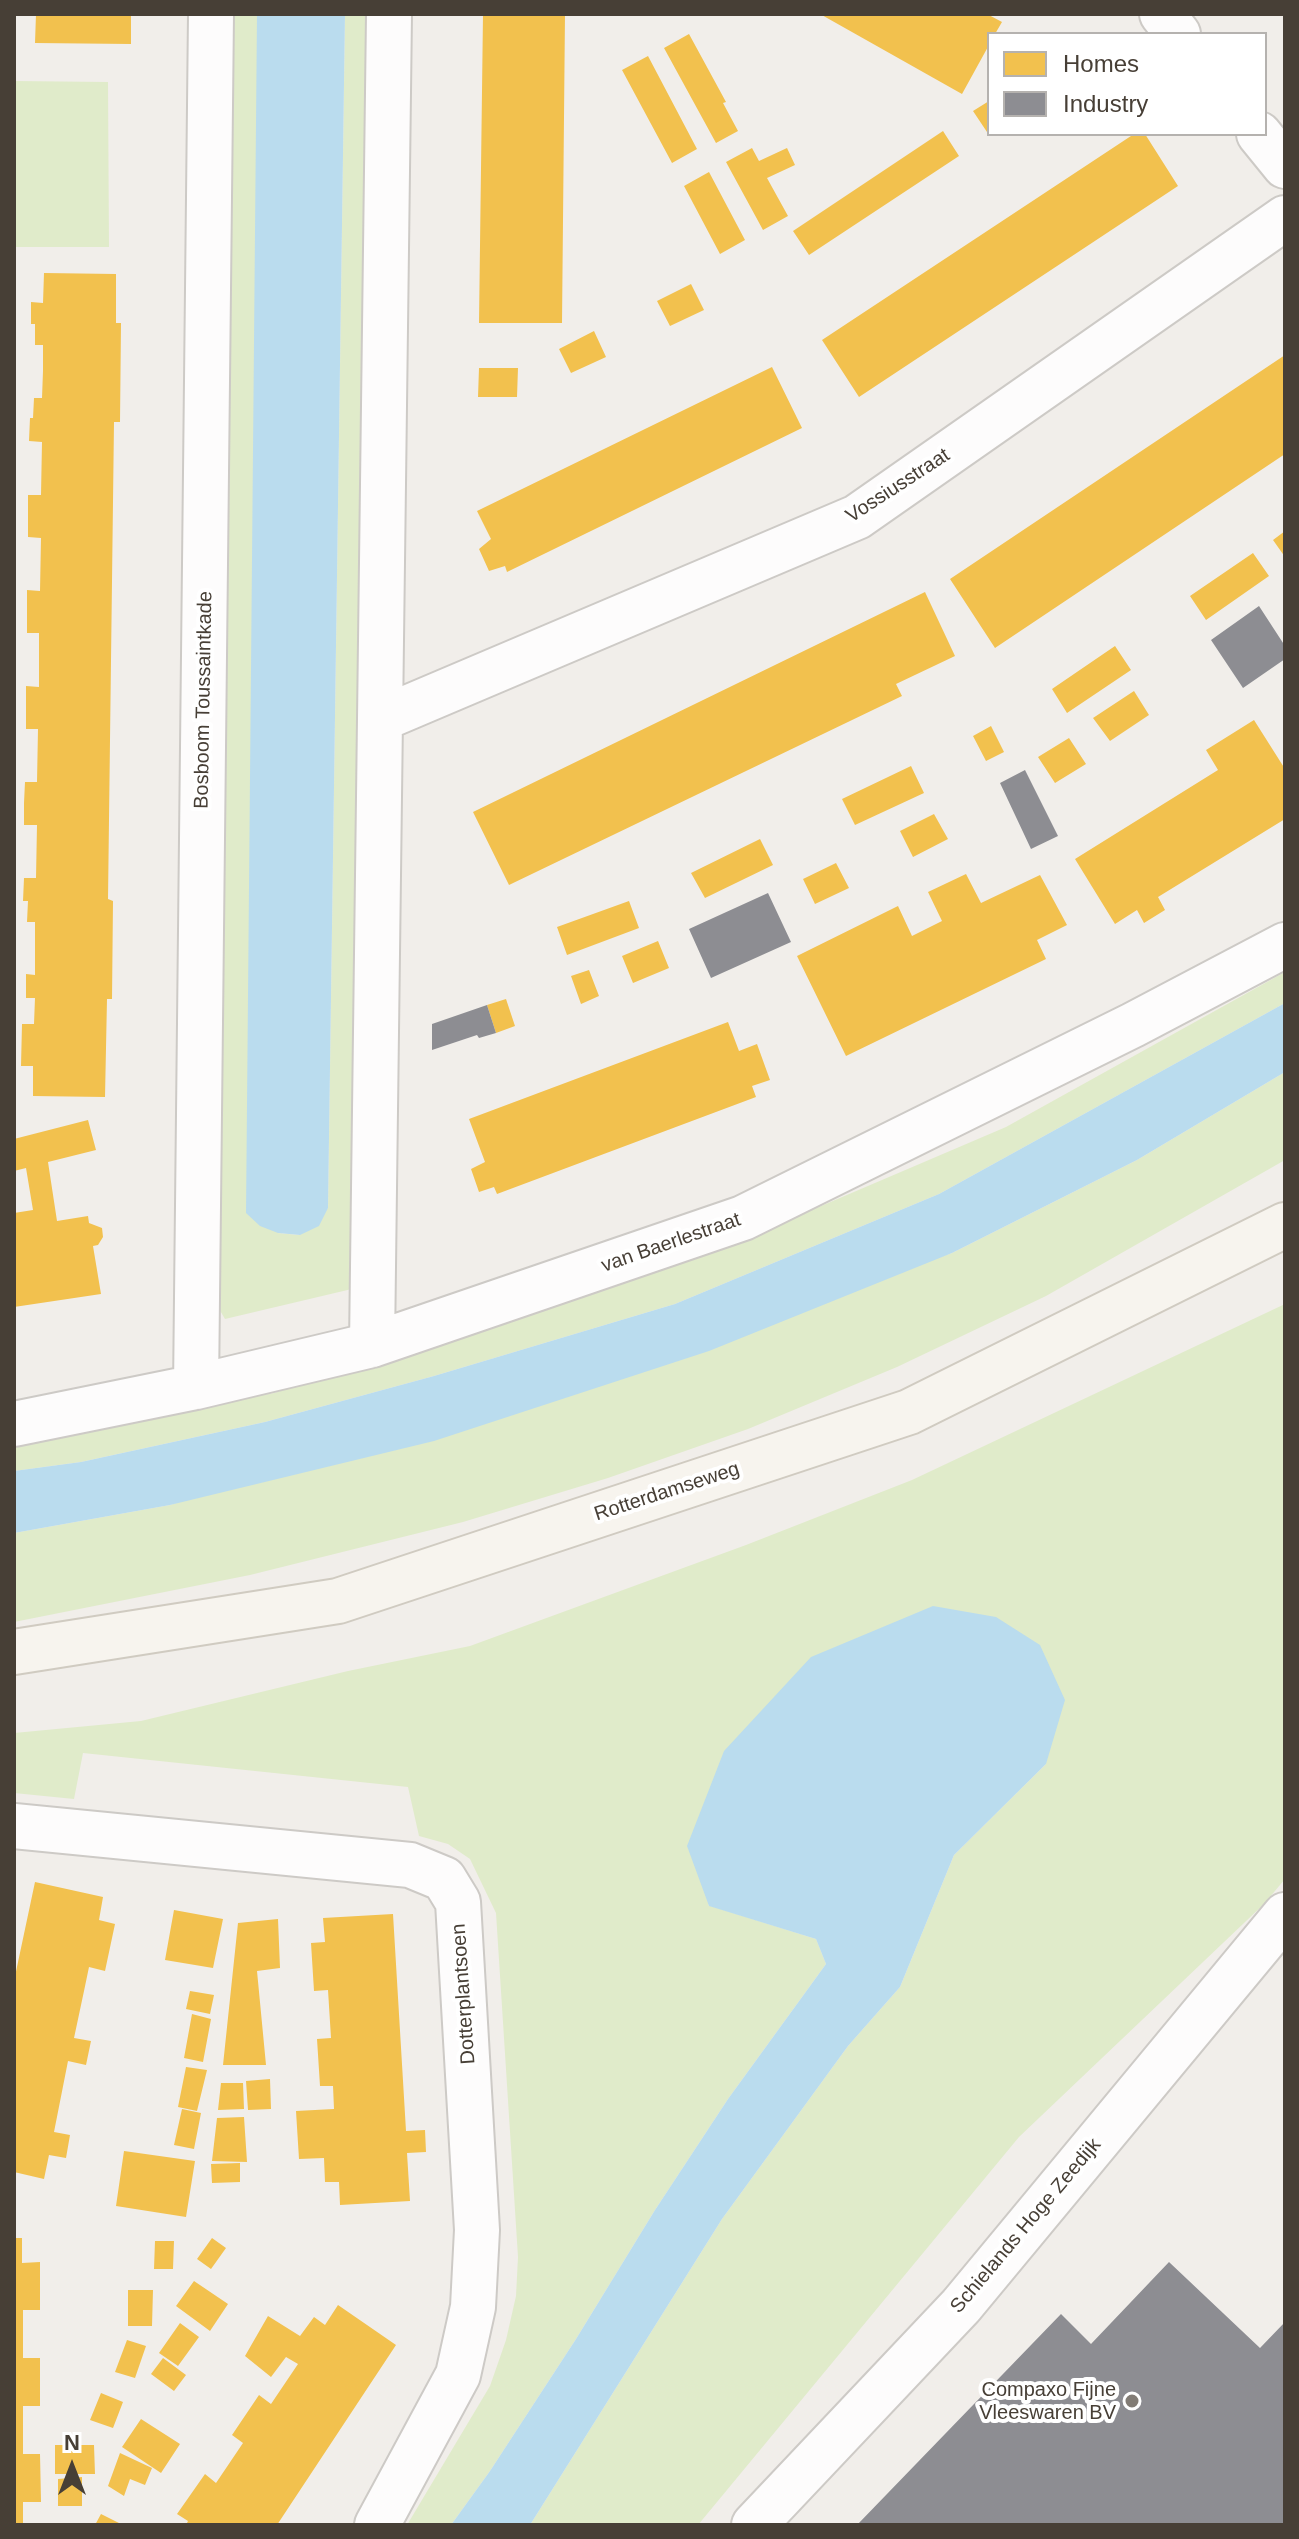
<!DOCTYPE html>
<style>
body{margin:0}
#map{position:relative;width:1299px;height:2539px;overflow:hidden;background:#f1eeea;font-family:Arial,sans-serif}
canvas{display:block}
.frame{position:absolute;inset:0;border:16px solid #473f36;pointer-events:none}
.legend{position:absolute;left:987px;top:32px;width:280px;height:104px;box-sizing:border-box;background:#fff;border:2px solid #b5b2af;margin:0;padding:10px 14px;list-style:none;font-size:24px;color:#473f36}
.legend li{display:flex;align-items:center;gap:16px;height:40px}
.legend b{width:40px;border:2px solid #b5b2af}
.north{position:absolute;left:32px;top:2427px;width:80px;height:80px;-webkit-text-stroke:6px #fff;paint-order:stroke;rotate:0deg;font-size:22px;font-weight:700;line-height:32px;text-align:center;color:#473f36}
.north::after{content:'';display:block;margin:auto;width:28px;height:36px;background:#473f36;clip-path:polygon(50% 0,100% 100%,50% 72%,0 100%)}
</style>
<div id="map">
<canvas width="1299" height="2539"></canvas>
<div class="frame"></div>
<ul class="legend">
<li><b style="height:22px;background:#f2c14e"></b>Homes</li>
<li><b style="height:22px;background:#8d8d92"></b>Industry</li>
</ul>
<div class="north">N</div>
</div>
<script>
const ctx = document.querySelector('canvas').getContext('2d');
ctx.lineJoin = 'round';
function paint(path, color) { ctx.fillStyle = color; ctx.fill(path, 'evenodd'); }
const poly = rows => new Path2D(rows.map(r => 'M' + r).join(''));
function stroke(path, color, width, dash) { ctx.strokeStyle = color; ctx.lineWidth = width; ctx.lineCap = dash ? 'butt' : 'round'; ctx.setLineDash(dash || []); ctx.stroke(path); }
function write(font, color, halo, rows, align = 'center') {
  ctx.font = font + ' Arial,sans-serif'; ctx.lineWidth = 8; ctx.setLineDash([]); ctx.textBaseline = 'middle'; ctx.strokeStyle = halo; ctx.fillStyle = color; for (const [text, x, y, turn = 0] of rows) {
    ctx.save(); ctx.translate(x, y); ctx.rotate((+turn || 0) * Math.PI / 180); ctx.textAlign = isNaN(turn) ? turn : align; if (halo) ctx.strokeText(text, 0, 0); ctx.fillText(text, 0, 0); ctx.restore();
  }
}
paint(poly([
 [232,14,257,14,278,1233,299,1235,328,1208,345,14,369,14,356,1288,225,1319,212,1297],
 [14,81,108,82,109,247,14,247],
 [1285,972,1285,1003,939,1194,675,1304,434,1376,265,1422,81,1462,14,1471,14,1439,274,1393,541,1311,786,1221,1006,1127],
 [1285,1072,1285,1160,1046,1296,897,1367,748,1429,608,1478,463,1522,250,1575,14,1622,14,1533,170,1505,952,1253,1137,1160],
 [1285,1304,1285,1879,1264,1904,1019,2137,698,2525,530,2525,722,2219,848,2046,900,1987,954,1855,1046,1764,708,1905,816,1939,826,1964,728,2099,655,2210,576,2339,490,2471,451,2525,407,2525,490,2386,506,2340,516,2296,518,2257,496,1913,470,1859,448,1844,419,1836,408,1787,83,1753,74,1799,14,1793,14,1733,141,1721,348,1671,470,1646,746,1545,912,1480]
]), '#e0ebca');
paint(poly([
 [257,14,345,14,328,1208,319,1226,300,1235,278,1233,260,1226,246,1213],
 [1285,1003,1285,1072,1137,1160,952,1253,709,1351,434,1441,170,1505,14,1533,14,1471,81,1462,265,1422,434,1376,675,1304,939,1194],
 [933,1606,996,1617,1040,1645,1065,1700,1046,1764,954,1855,900,1987,848,2046,722,2219,530,2525,451,2525,490,2471,576,2339,655,2210,728,2099,826,1964,816,1939,709,1906,687,1846,724,1751,811,1657]
]), '#badcee');
paint(poly([
 [36,14,131,14,131,44,35,43],
 [483,14,565,14,562,323,479,323],
 [820,14,987,14,1002,22,995,34,989,34,989,45,962,94],
 [689,34,726,102,723,103,738,131,716,143,664,48],
 [648,56,697,149,672,163,622,70],
 [989,101,989,135,973,111],
 [943,131,959,156,809,255,793,231],
 [1134,134,1145,134,1178,186,859,397,822,340],
 [752,148,759,161,787,148,795,165,767,178,788,216,763,230,726,162],
 [709,172,745,240,720,254,684,186],
 [44,273,116,274,116,323,121,323,120,422,114,422,108,899,113,901,112,999,107,999,105,1097,33,1096,33,1066,21,1066,22,1024,34,1024,35,998,26,998,26,974,35,975,35,922,27,922,28,901,23,901,24,878,36,878,37,825,24,825,24,803,25,782,37,782,38,729,26,729,26,686,39,687,39,633,27,633,27,590,40,591,41,538,28,537,28,495,41,495,42,442,29,441,30,418,33,418,34,398,42,398,43,371,43,345,35,345,35,324,31,324,31,302,43,303],
 [691,284,704,310,670,326,657,301],
 [594,331,606,357,571,373,559,349],
 [1285,355,1285,454,995,648,950,579],
 [772,367,802,428,507,572,505,566,489,571,479,549,491,539,477,511],
 [479,368,518,368,517,397,478,397],
 [1285,531,1285,557,1273,540],
 [1253,553,1269,576,1206,620,1190,596],
 [925,592,955,656,896,684,902,696,509,885,473,812],
 [1115,646,1131,670,1067,713,1052,689],
 [1134,691,1149,715,1110,741,1093,718],
 [1254,720,1285,769,1285,819,1158,897,1165,910,1144,923,1137,910,1115,924,1075,859,1218,770,1206,750],
 [991,726,1004,752,986,761,973,736],
 [1069,738,1086,764,1055,783,1038,757],
 [911,766,924,793,855,825,842,799],
 [934,814,948,839,913,857,900,831],
 [760,839,773,865,705,898,691,873],
 [836,863,849,888,815,904,803,879],
 [966,874,981,903,1040,875,1067,925,1037,940,1046,959,846,1056,797,956,898,906,912,936,942,921,928,892],
 [629,901,639,928,567,955,557,927],
 [658,941,669,968,633,983,622,956],
 [589,970,599,996,581,1004,571,976],
 [506,999,515,1026,496,1033,487,1005],
 [728,1022,739,1051,757,1044,770,1080,752,1086,756,1097,497,1194,494,1187,479,1192,471,1169,485,1162,469,1119],
 [88,1120,96,1150,48,1162,57,1221,88,1216,89,1223,102,1228,103,1237,98,1245,93,1246,101,1294,14,1307,14,1213,33,1210,26,1168,14,1171,14,1139],
 [35,1882,103,1897,99,1920,115,1924,105,1971,89,1967,84,1991,74,2038,91,2041,86,2065,68,2061,54,2132,70,2135,66,2158,49,2155,44,2179,14,2172,14,1981],
 [174,1910,223,1919,213,1968,165,1960],
 [393,1914,406,2131,425,2130,426,2152,407,2153,410,2201,340,2205,339,2182,325,2182,324,2158,299,2159,296,2111,334,2109,333,2086,320,2086,317,2039,331,2038,328,1990,314,1991,311,1943,325,1942,323,1918],
 [278,1919,280,1968,257,1971,266,2065,223,2065,238,1923],
 [190,1991,214,1995,210,2014,186,2009],
 [192,2014,211,2019,203,2062,184,2058],
 [186,2067,207,2070,197,2111,178,2107],
 [270,2079,271,2109,248,2110,246,2081],
 [221,2083,243,2083,244,2109,218,2110],
 [182,2109,201,2113,194,2149,174,2145],
 [244,2117,247,2162,212,2161,217,2118],
 [124,2151,195,2161,186,2217,116,2206],
 [240,2163,240,2182,212,2183,211,2164],
 [14,2238,22,2238,22,2263,40,2262,40,2310,23,2310,23,2358,40,2358,40,2406,23,2406,23,2454,40,2454,41,2502,23,2502,23,2525,14,2525],
 [212,2238,226,2248,211,2269,197,2259],
 [155,2241,174,2241,173,2269,154,2269],
 [194,2281,228,2304,210,2331,176,2306],
 [128,2290,153,2290,152,2326,128,2326],
 [338,2305,396,2345,277,2525,186,2525,188,2521,177,2514,205,2474,216,2483,243,2443,232,2435,259,2395,271,2404,298,2364,286,2357,271,2377,245,2356,268,2316,300,2336,314,2317,325,2325],
 [180,2323,199,2337,178,2366,159,2353],
 [127,2340,146,2346,135,2378,115,2372],
 [163,2358,186,2375,174,2391,151,2374],
 [101,2393,123,2402,113,2428,90,2420],
 [141,2419,180,2444,161,2473,122,2447],
 [55,2445,94,2445,95,2474,55,2474],
 [120,2453,152,2468,145,2485,130,2479,124,2496,108,2486],
 [82,2477,82,2506,58,2506,58,2479],
 [101,2514,123,2525,95,2525]
]), '#f2c14e');
paint(poly([
 [1259,606,1285,646,1285,659,1243,688,1211,640],
 [1025,770,1058,836,1031,849,1000,783],
 [768,893,791,942,711,978,689,929],
 [487,1005,496,1033,479,1038,477,1035,432,1050,432,1024],
 [1169,2262,1260,2348,1285,2322,1285,2525,857,2525,1061,2314,1091,2344]
]), '#8d8d92');
const street = poly([
 [1162,14,1178,34],
 [1259,134,1285,166],
 [381,719,857,517,1285,218],
 [372,1345,389,14],
 [196,1387,211,14],
 [14,1424,196,1387,372,1345,743,1218,1133,1025,1285,945],
 [14,1826,410,1865,444,1879,458,1902,477,2230,473,2307,458,2375,377,2525],
 [754,2525,961,2306,1285,1915]
]);
const secondary = poly([
 [14,1652,338,1601,909,1412,1285,1225]
]);
stroke(street, '#cdcac6', 48);
stroke(secondary, '#d0cbc1', 48);
stroke(street, '#fdfcfc', 44);
stroke(secondary, '#f7f4ee', 44);
for (const [x, y, r, color] of [
 [1132,2401,8,"#827c75"]
]) { const dot = new Path2D(); dot.arc(x, y, r, 0, 2 * Math.PI); ctx.fillStyle = color; ctx.fill(dot); stroke(dot, '#fff', 3); }
write('20px', '#473f36', '#fff', [
 ["Vossiusstraat",898,486,-33],
 ["Bosboom Toussaintkade",204,700,-89],
 ["van Baerlestraat",671,1243,-19],
 ["Rotterdamseweg",667,1492,-18],
 ["Dotterplantsoen",464,1994,-94],
 ["Schielands Hoge Zeedijk",1026,2226,-50]
]);
write('20px', '#473f36', '#fff', [
 ["Compaxo Fijne",1116,2390],
 ["Vleeswaren BV",1116,2413]
], 'right');
</script>
